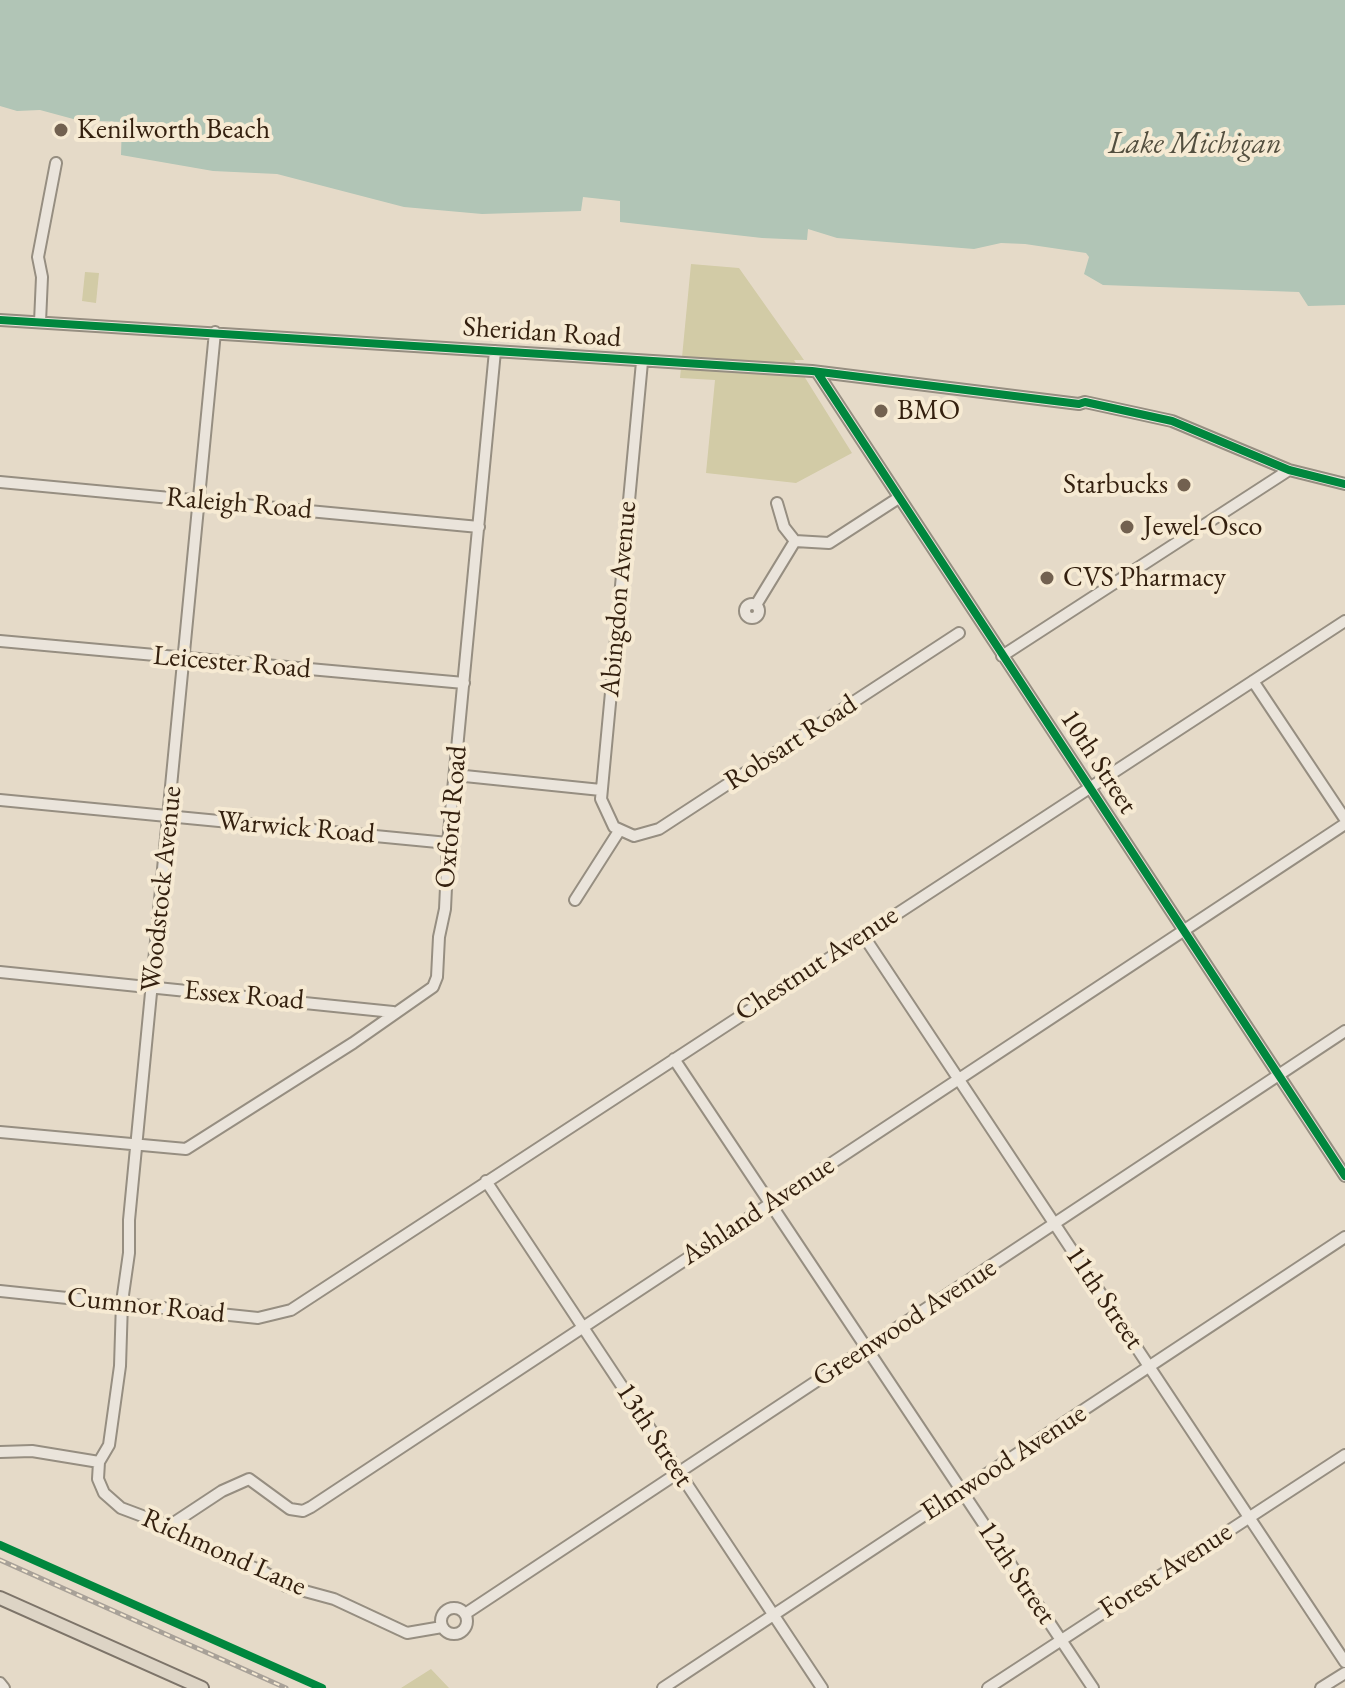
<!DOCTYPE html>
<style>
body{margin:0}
canvas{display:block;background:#e5dac8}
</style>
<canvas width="1345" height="1688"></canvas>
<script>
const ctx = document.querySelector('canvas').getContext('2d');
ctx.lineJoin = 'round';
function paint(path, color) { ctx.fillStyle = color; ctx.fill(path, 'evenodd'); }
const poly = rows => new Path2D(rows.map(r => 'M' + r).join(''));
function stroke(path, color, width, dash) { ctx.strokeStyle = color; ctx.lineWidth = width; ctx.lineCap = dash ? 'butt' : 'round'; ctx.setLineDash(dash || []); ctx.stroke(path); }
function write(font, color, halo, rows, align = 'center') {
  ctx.font = font + ' "EB Garamond",serif'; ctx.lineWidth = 8; ctx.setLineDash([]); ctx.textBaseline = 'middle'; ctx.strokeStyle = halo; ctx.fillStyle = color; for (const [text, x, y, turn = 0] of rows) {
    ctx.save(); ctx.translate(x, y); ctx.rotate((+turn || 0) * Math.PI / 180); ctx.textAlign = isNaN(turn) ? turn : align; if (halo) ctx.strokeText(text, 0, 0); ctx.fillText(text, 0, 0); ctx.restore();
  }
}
paint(poly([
 [691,264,739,268,804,360,794,360,852,453,796,483,706,473,715,380,680,378],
 [85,272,99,273,96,303,82,301],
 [431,1669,449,1688,401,1688]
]), '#d2cba6');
paint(poly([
 [0,0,1345,0,1345,305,1308,306,1299,292,1103,285,1084,274,1089,257,1086,253,1025,244,1001,243,974,249,837,238,808,229,807,240,762,238,620,222,620,201,583,197,581,211,482,214,404,207,277,174,213,171,121,155,122,122,77,120,40,110,17,111,0,106]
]), '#b1c5b6');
const minor = poly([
 [0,320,812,371,1079,404,1085,402,1172,421,1289,470,1345,484],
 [40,322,42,277,38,257,56,163],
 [215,332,129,1220,129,1253,122,1302,120,1366,109,1445,99,1462,98,1479,104,1493,121,1508,169,1526,203,1547,264,1572,286,1586,334,1599,407,1633,442,1627],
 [642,362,601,799,614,827,634,836,659,829,959,633],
 [817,372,1345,1176],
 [0,482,479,527],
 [777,503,784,527,795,541],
 '745 611a7 7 0 1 1 14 0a7 7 0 1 1-14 0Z',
 [756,605,795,541,829,543,897,499],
 [0,641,464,683],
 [1002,656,1289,470],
 [1253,681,1345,819],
 [455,775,601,790],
 [0,800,448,843],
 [575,900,619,831],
 [863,935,1345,1662],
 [0,972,393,1012],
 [674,1059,1093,1688],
 [0,1132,186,1149,353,1043,433,987,437,977,439,937,445,909,448,843,495,351],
 [486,1181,822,1688],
 [0,1291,258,1318,291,1310,1345,621],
 [0,1452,32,1451,99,1462],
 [169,1526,222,1491,249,1479,290,1509,303,1511,311,1507,1345,824],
 '441 1621a13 13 0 1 1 26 0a13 13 0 1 1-26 0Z',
 [465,1614,1345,1031],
 [0,1683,4,1688],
 [663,1688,1345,1237],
 [988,1688,1345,1455],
 [1321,1688,1345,1673]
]);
const major = poly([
 [0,1598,202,1688]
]);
stroke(minor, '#968e81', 14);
stroke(major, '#7d7469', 16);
stroke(minor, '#eae4db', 10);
stroke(major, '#ddd4c5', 12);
const rail = poly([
 [0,1560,286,1688]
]);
stroke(rail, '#a8a198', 5);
stroke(rail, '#f6ead3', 2, [6]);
stroke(poly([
 [0,320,812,371,1079,404,1085,402,1172,421,1289,470,1345,484],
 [817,372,1345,1176],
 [0,1545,322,1688]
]), '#00873e', 8);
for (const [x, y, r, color] of [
 [61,130,8,"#726150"],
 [881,411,8,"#726150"],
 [1184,485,8,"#726150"],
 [1127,527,8,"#726150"],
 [1047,578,8,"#726150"]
]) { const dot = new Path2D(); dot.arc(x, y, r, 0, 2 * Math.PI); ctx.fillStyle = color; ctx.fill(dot); stroke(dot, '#f6ead3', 3); }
write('28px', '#34200f', '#f6ead3', [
 ["Kenilworth Beach",77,130],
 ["BMO",897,411],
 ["Starbucks",1168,485,"right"],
 ["Jewel-Osco",1143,527],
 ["CVS Pharmacy",1063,578]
], 'left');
write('28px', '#34200f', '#f6ead3', [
 ["Sheridan Road",542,333,4],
 ["Raleigh Road",239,504,5],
 ["Abingdon Avenue",619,599,-85],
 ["Leicester Road",232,663,5],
 ["Robsart Road",791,743,-33],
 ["10th Street",1098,762,57],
 ["Oxford Road",452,817,-85],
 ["Warwick Road",296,828,5],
 ["Woodstock Avenue",162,889,-84],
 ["Chestnut Avenue",817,964,-33],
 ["Essex Road",244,996,5],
 ["Ashland Avenue",758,1211,-33],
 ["11th Street",1104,1298,56],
 ["Cumnor Road",146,1306,6],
 ["Greenwood Avenue",905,1323,-33],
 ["13th Street",654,1435,57],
 ["Elmwood Avenue",1004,1463,-33],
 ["Richmond Lane",224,1553,24],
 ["Forest Avenue",1166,1571,-33],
 ["12th Street",1016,1573,56]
]);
write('italic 30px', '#534f3f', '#f6ead3', [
 ["Lake Michigan",1195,145]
]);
</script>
